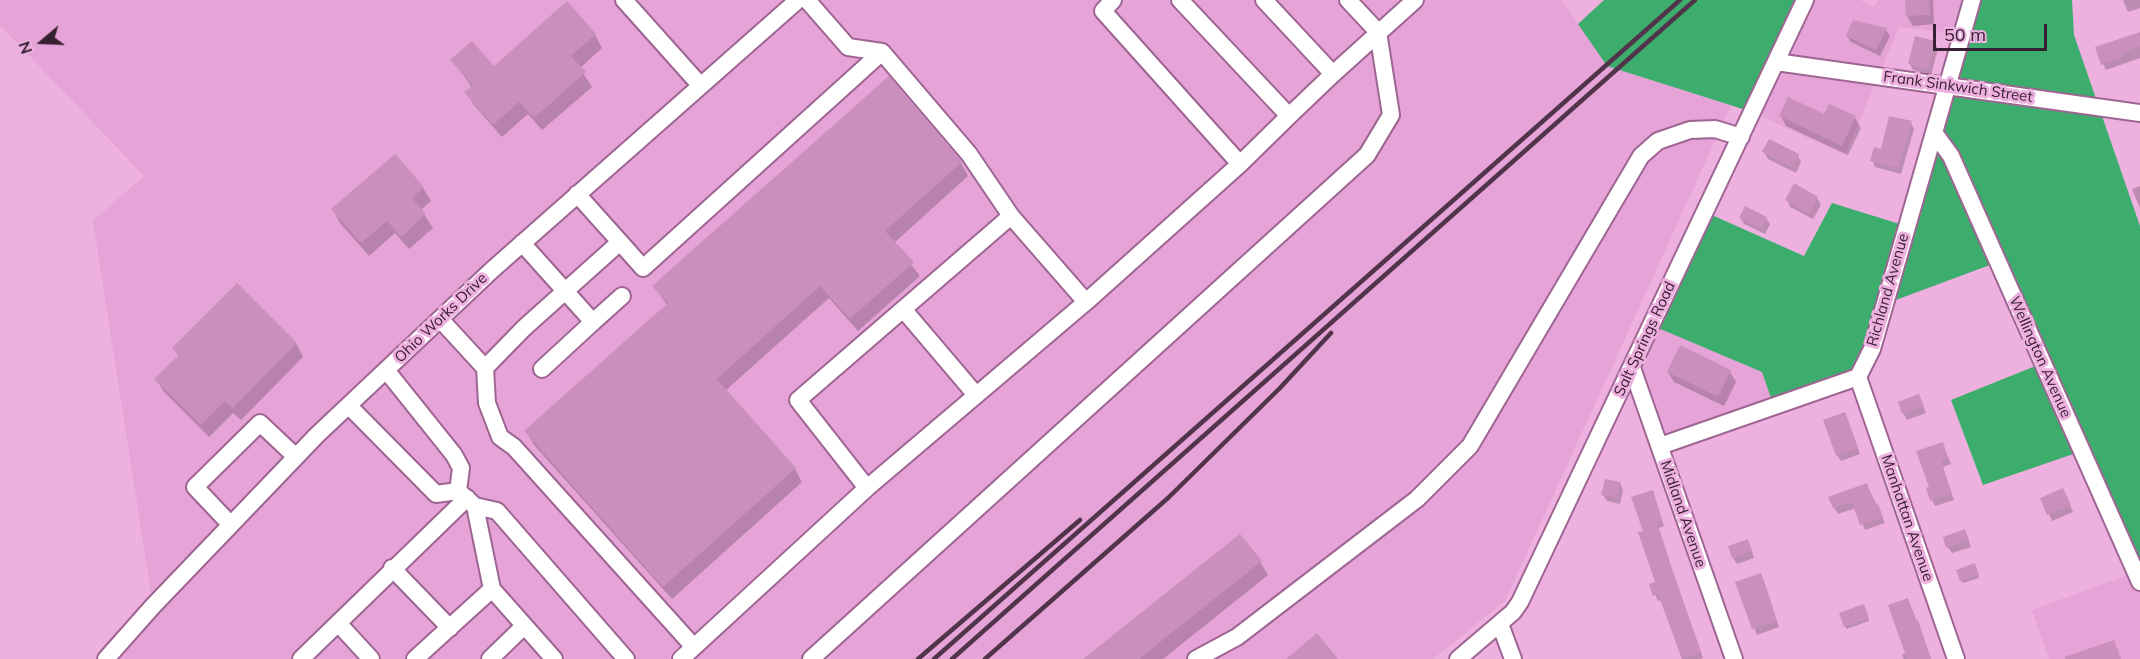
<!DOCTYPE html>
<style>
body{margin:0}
#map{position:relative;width:2140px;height:659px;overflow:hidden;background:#edb0df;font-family:Mulish,sans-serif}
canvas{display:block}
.north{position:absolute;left:12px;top:12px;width:60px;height:60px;-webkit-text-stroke:4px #edb0df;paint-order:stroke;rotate:251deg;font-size:16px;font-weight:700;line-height:24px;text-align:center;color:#372032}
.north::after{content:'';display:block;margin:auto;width:21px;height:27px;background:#372032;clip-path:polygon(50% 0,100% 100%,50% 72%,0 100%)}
.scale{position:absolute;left:1933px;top:24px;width:114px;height:27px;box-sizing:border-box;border:3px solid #372032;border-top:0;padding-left:8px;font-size:18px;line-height:21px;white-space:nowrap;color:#372032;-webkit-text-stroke:4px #edb0df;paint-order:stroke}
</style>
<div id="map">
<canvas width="2140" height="659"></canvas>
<div class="north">N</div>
<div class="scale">50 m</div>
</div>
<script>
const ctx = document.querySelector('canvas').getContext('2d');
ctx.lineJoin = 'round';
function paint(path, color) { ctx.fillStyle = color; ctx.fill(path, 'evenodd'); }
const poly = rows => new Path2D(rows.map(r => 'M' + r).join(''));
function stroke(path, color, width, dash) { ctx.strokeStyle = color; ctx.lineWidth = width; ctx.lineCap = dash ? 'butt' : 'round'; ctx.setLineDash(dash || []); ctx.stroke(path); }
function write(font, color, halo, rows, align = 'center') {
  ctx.font = font + ' Mulish,sans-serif'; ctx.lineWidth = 6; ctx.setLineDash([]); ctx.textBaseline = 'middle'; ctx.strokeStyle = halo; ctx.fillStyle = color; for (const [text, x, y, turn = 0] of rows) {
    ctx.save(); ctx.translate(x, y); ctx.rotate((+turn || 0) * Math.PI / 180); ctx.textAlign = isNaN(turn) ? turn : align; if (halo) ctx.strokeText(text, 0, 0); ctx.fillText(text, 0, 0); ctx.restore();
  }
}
paint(poly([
 [0,0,1562,0,1607,66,1731,106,1505,601,1433,659,106,659,153,606,93,221,144,176,0,25],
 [1805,0,1860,0,1874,7,1878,0,1972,0,1963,34,1899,27,1845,155,1752,112],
 [1651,325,1762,372,1774,407,1660,446,1632,368],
 [2136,572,2140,582,2140,659,2049,659,2032,610]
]), '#e5a3d7');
paint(poly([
 [1604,0,1805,0,1752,112,1607,66,1578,24],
 [1972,0,2072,0,2074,35,2140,226,2140,582,2082,451,1983,485,1951,400,2043,363,1998,262,1885,304,1865,365,1774,407,1762,372,1651,325,1705,212,1804,256,1832,203,1906,226]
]), '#3cad6d');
paint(poly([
 [1906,0,1933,0,1934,24,1913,26,1907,16],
 [2123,0,2140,0,2140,8,2128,12],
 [1886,30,1890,36,1880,56,1851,42,1847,36],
 [2140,34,2140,58,2106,70,2103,64],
 [595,35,602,48,580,68,592,87,542,130,528,114,502,137,474,105,466,92,472,87,452,60,494,68],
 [1934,42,1938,49,1931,75,1913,70,1910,64],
 [1781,116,1855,118,1861,128,1848,155,1786,126],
 [1911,123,1914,129,1901,174,1875,167,1872,160],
 [1764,152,1798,156,1801,162,1796,173,1768,159],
 [395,156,423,188,431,201,421,210,433,228,409,249,395,233,369,256,340,223,333,210],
 [961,163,968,176,894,243,920,276,858,331,829,298,725,391,795,469,802,482,672,599,534,445,526,431,667,305,654,286],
 [2140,186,2140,208,2132,189],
 [1817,198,1821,205,1813,219,1790,207,1787,200],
 [1741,218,1766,218,1770,224,1765,234,1744,224],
 [296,343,303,357,241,420,233,413,209,437,164,392,156,379,179,357,174,348],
 [1668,372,1730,372,1736,382,1724,406,1674,382],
 [1919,396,1926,413,1907,420,1903,413],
 [1848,420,1860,454,1841,461,1837,455],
 [1942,443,1951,464,1943,467,1954,500,1935,506,1932,500],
 [1620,483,1623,490,1620,504,1607,501,1603,495],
 [1652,491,1664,526,1659,528,1670,563,1703,658,1700,659,1682,659,1662,600,1658,601,1651,585,1657,583,1645,532],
 [1870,491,1885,523,1865,530,1856,508,1838,514,1834,508],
 [2066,496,2073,512,2052,521,2042,499],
 [1968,538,1971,547,1952,553,1948,547],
 [1751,548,1754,558,1737,564,1733,558],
 [1260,562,1268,575,1163,659,1089,659],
 [1976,568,1979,578,1963,583,1961,580],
 [1764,581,1779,627,1757,635,1737,583],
 [1911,606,1931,659,1904,659,1902,655,1906,653],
 [1865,608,1869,621,1847,629,1845,626]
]), '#0003');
paint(poly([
 [1905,0,1929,0,1930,15,1906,16],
 [567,1,596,34,571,56,586,72,534,118,519,102,493,125,464,92,473,85,450,60,472,41,494,66],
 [1853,20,1887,28,1876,50,1846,36],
 [2140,32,2140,46,2122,53,2123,57,2101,65,2095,47],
 [1915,36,1935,41,1928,69,1908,64],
 [889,76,962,162,885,231,914,262,850,319,820,286,717,379,796,468,663,587,524,431,668,303,652,286],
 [1788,97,1824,114,1829,104,1856,116,1842,146,1779,116],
 [1889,116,1912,121,1898,168,1870,161,1874,147,1881,149],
 [1769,139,1799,154,1792,167,1762,152],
 [395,154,424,187,412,198,426,214,401,237,387,221,361,243,331,209],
 [1794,183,1818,197,1809,214,1785,200],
 [1745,206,1767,217,1761,229,1739,218],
 [237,283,297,343,233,408,225,401,201,425,154,379,179,355,172,348],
 [1680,345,1731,370,1718,397,1667,372],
 [1919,394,1924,406,1902,414,1898,402],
 [1845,412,1858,448,1836,456,1823,420],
 [1943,442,1948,458,1941,460,1951,494,1930,501,1926,488,1929,487,1916,451],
 [1605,479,1621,482,1617,498,1601,495],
 [1867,483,1875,506,1878,504,1883,517,1860,525,1852,502,1833,508,1828,497],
 [2063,488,2071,505,2047,515,2040,498],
 [1653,490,1662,520,1657,522,1667,556,1701,652,1682,659,1658,594,1653,596,1649,584,1655,582,1638,532,1643,531,1631,497],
 [1965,529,1969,540,1946,548,1943,537],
 [1240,534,1262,561,1139,659,1083,659],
 [1748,539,1752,551,1732,558,1728,546],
 [1975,563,1979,575,1960,581,1956,570],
 [1761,573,1777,621,1752,629,1735,582],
 [1908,598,1916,621,1918,620,1931,659,1907,659,1888,605],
 [1864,604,1869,618,1844,627,1839,613],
 [1317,633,1338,659,1286,659],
 [2114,640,2121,659,2065,659,2065,657]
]), '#ca8fbd');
const minor = poly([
 [624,0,700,85],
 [807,0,848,47,882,52,969,154,1011,216],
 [1113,0,1103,11,1240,164,1289,116],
 [1180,0,1289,116,1333,74,1264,0],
 [1776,62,2140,113],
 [1333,74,1415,0],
 [1935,134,1951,156,2140,582],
 [620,242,643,268,882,52],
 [522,243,593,322,542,369],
 [1086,302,867,488,798,400,1011,216,1086,302,1240,164],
 [903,309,976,395],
 [440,319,485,368,524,328,620,242,577,194],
 [593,322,622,296],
 [485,368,487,403,500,437,514,447,694,647],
 [1632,368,1734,659],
 [386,370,454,455,461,468,458,491],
 [1858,377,1956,659],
 [349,406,436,494,458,491,475,506,492,589],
 [1660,446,1858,377,1872,349,1972,0],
 [475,506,497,511,626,659],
 [231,525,195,487,260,423,295,456],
 [392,568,450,628],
 [338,623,371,659],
 [1500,624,1513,659],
 [106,659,153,606,317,435,492,270,798,0],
 [301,659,467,498],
 [415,659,492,589,554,659],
 [490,659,524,626],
 [681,659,867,488],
 [811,659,1367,155,1391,115,1378,32,1348,0],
 [1196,659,1237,637,1417,499,1470,446,1641,156,1658,141,1690,130,1715,129,1741,137],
 [1458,659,1513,612,1520,602,1805,0]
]);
stroke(minor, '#9e6592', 20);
stroke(minor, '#fff', 16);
stroke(poly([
 [918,659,1080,520],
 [934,659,1680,0],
 [952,659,1695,0],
 [985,659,1168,498,1279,389,1331,333]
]), '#51344a', 4.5);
write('15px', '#372032', '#edb0df', [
 ["Frank Sinkwich Street",1958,87,8],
 ["Richland Avenue",1888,290,-74],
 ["Ohio Works Drive",441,318,-44],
 ["Salt Springs Road",1645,339,-65],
 ["Wellington Avenue",2040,357,66],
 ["Midland Avenue",1683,514,71],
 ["Manhattan Avenue",1907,518,71]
]);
</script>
